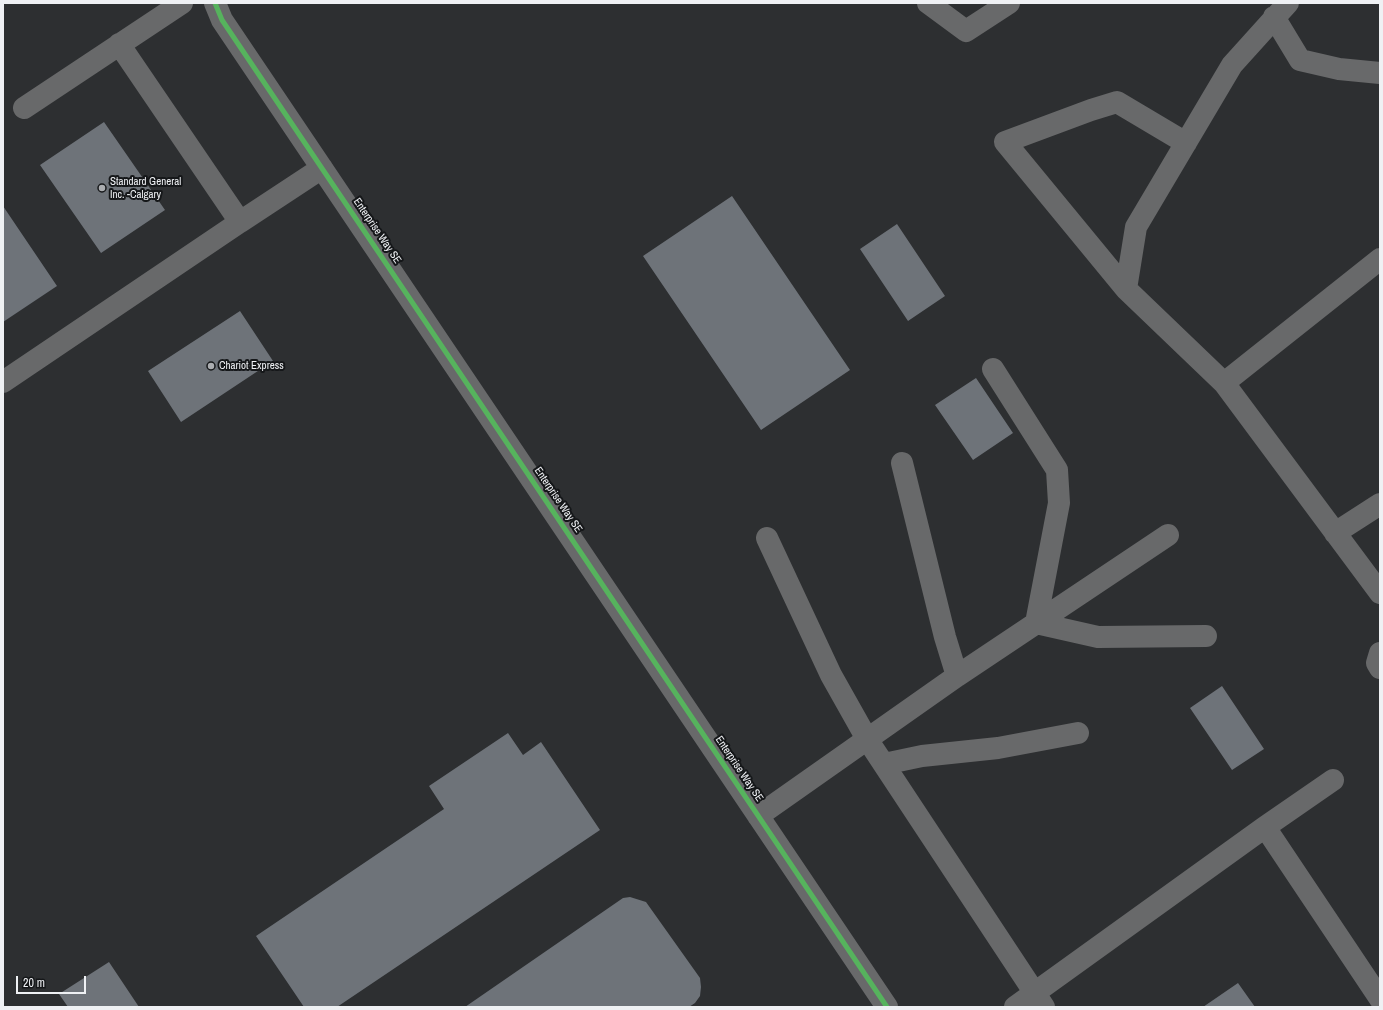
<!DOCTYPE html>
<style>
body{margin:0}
#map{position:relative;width:1383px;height:1010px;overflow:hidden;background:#2d2f31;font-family:"Archivo Narrow",sans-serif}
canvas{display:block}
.frame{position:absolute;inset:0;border:4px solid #eff1f4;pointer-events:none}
.scale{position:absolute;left:16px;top:976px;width:70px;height:18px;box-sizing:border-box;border:2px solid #eff1f4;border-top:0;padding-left:5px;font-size:12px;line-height:14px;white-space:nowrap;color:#eff1f4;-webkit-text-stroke:3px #151719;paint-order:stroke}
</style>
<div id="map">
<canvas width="1383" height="1010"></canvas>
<div class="frame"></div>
<div class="scale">20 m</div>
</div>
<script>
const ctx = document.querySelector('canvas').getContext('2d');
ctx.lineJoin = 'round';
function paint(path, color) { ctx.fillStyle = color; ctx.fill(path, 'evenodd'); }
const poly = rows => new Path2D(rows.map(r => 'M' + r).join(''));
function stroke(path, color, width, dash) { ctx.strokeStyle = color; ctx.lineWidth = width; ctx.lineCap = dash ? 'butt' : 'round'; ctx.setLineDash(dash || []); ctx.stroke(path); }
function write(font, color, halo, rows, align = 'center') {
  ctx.font = font + ' "Archivo Narrow",sans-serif'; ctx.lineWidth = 4; ctx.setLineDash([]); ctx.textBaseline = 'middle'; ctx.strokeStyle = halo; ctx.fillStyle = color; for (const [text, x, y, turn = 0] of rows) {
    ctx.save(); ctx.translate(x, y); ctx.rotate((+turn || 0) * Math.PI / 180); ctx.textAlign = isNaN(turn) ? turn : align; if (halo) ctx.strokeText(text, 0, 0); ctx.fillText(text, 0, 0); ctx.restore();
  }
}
paint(poly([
 [104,122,165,210,101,253,40,165],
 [732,196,850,370,761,430,643,256],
 [3,206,57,286,3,322],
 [897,224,945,296,908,321,860,249],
 [240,311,273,361,181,422,148,371],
 [976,378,1013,433,973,460,935,405],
 [1222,686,1264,749,1232,770,1190,708],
 [508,733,523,755,541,742,600,830,337,1007,304,1007,256,936,444,809,429,786],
 [630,897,646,902,700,978,701,987,700,996,695,1003,689,1007,465,1007,623,898],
 [109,962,139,1007,68,1007,59,994],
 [1238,983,1255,1007,1203,1007]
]), '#6e7379');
stroke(poly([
 [215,3,222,20,887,1007],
 [928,3,966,31,1009,3],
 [1288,3,1232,65,1136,227,1126,289,1224,383,1380,259],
 [1274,17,1300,60,1339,69,1380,73],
 [24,108,182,3],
 [240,222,322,168],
 [1126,289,1005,142,1091,110,1117,102,1186,143],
 [993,369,1057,470,1059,503,1036,623,1098,637,1206,636],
 [3,382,240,222,119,44],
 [1224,383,1380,593],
 [902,463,945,637,957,676],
 [1335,533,1380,504],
 [767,538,831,675,867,739,1044,1007],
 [1380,653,1377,663,1380,668],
 [884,764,922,756,998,748,1078,733],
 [758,816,957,676,1168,535],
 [1265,827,1380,999],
 [1015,1007,1265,827,1333,780]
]), '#68696a', 22);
stroke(poly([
 [215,3,222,20,887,1007]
]), '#56b35d', 5);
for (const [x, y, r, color] of [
 [102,188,4,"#abadb0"],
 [211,366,4,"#abadb0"]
]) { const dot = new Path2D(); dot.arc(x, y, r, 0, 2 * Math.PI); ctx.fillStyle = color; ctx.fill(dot); stroke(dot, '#151719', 1.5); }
write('11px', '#eff1f4', '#151719', [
 ["Standard General",110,182],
 ["Inc. -Calgary",110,195],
 ["Chariot Express",219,366]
], 'left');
write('11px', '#eff1f4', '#151719', [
 ["Enterprise Way SE",377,231,56],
 ["Enterprise Way SE",558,500,56],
 ["Enterprise Way SE",739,769,56]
]);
</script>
